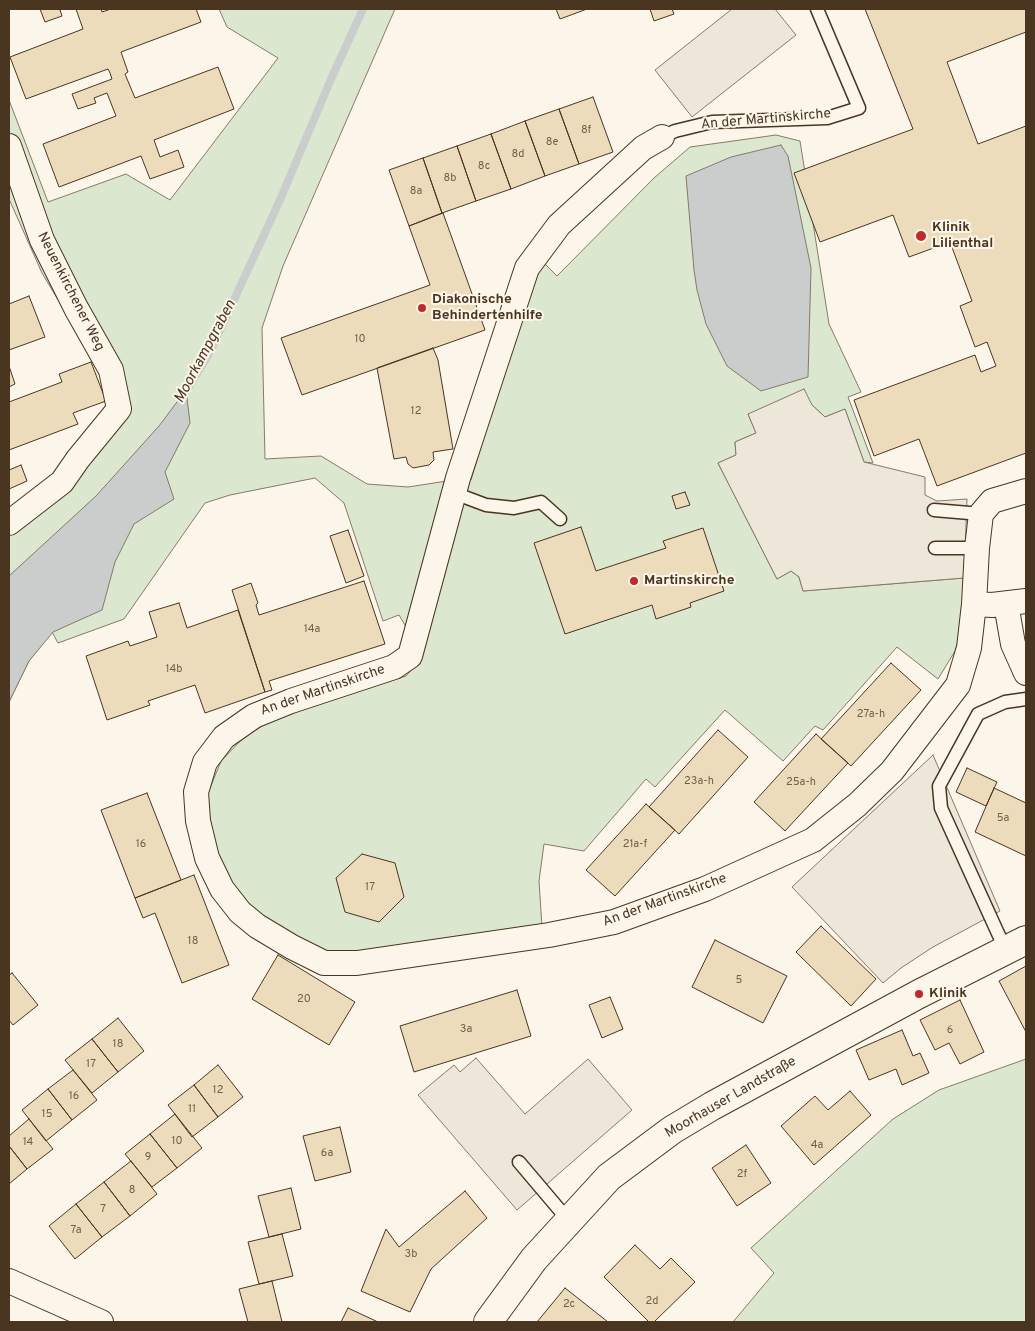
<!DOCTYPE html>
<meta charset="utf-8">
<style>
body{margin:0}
#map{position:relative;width:1035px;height:1331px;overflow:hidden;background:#fbf6e9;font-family:Overpass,sans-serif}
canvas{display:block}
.frame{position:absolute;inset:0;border:10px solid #4a3520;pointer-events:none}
</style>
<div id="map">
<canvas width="1035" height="1331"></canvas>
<div class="frame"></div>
</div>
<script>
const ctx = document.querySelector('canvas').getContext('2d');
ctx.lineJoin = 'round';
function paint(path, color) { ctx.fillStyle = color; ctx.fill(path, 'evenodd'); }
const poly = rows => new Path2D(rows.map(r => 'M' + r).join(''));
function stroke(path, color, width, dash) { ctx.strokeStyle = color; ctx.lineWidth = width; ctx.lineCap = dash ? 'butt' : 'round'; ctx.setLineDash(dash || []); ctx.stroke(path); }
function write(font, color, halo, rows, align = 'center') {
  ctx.font = font + ' Overpass,sans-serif'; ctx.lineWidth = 4; ctx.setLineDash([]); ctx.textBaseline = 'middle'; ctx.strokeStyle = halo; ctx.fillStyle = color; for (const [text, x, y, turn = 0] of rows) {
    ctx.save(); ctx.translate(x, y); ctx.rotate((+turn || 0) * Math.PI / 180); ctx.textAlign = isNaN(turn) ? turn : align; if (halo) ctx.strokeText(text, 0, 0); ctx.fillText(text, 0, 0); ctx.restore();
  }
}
const green = poly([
 [219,9,395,9,283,266,262,328,265,459,321,456,367,484,408,487,447,481,471,480,521,316,543,262,557,276,654,178,690,147,776,135,800,141,829,324,861,392,848,397,873,463,864,462,845,409,825,417,812,405,748,414,756,433,735,442,736,455,718,463,777,579,791,571,799,577,803,591,964,578,964,620,955,651,938,679,897,647,823,730,815,726,783,761,725,710,655,787,646,779,584,851,544,844,539,881,542,927,340,955,310,946,256,915,232,887,210,839,204,803,221,761,247,734,278,718,406,676,423,656,399,615,383,621,344,503,315,478,230,495,205,503,124,619,58,643,52,632,29,661,9,702,9,510,51,476,74,454,111,408,104,377,42,273,9,199,9,100,48,202,126,174,170,200,278,58,227,27,219,9],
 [1026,1059,1026,1322,733,1322,774,1273,751,1248,893,1119,939,1090,1026,1059]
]);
paint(green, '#dce7d0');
stroke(green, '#887966', 1);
const parking = poly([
 [732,9,775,9,796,35,692,117,655,70,732,9],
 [804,389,812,405,825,417,845,409,864,462,925,477,925,495,937,501,967,499,964,578,803,591,799,577,791,571,777,579,718,463,736,455,735,442,756,433,748,414,804,389],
 [933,755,1000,911,933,947,901,968,883,983,792,887,933,755],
 [476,1058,525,1114,588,1059,632,1110,517,1210,418,1095,454,1065,460,1072,476,1058]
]);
paint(parking, '#ede7d9');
stroke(parking, '#887966', 1);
const water = poly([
 [781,145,788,156,811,268,808,377,761,391,727,366,706,324,697,290,694,270,686,176,731,157,781,145],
 [186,390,190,423,165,472,174,499,134,524,115,562,102,610,53,632,29,661,9,702,9,576,96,496,159,426,186,390]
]);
paint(water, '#c9cecd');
stroke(water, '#887966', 1);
stroke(poly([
 [181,400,209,354,280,200,331,79,363,9]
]), '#c9cecd', 8);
const building = poly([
 [40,9,63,9,60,10,62,16,45,22,40,9],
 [76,9,101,9,102,12,111,9,196,9,201,22,121,52,128,72,125,74,135,98,218,67,234,109,154,140,160,157,178,150,184,167,150,179,141,156,59,187,43,144,116,116,107,93,94,98,96,103,78,109,72,94,112,79,110,73,108,69,26,99,10,57,83,29,76,9],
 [556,9,587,9,560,19,556,9],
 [650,9,672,9,674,14,654,21,650,9],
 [865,9,1026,9,1026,32,947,62,978,144,1026,126,1026,453,937,486,919,439,874,456,854,400,975,355,981,372,996,366,987,342,975,347,960,306,972,301,950,242,909,257,893,215,820,242,794,173,913,129,865,9],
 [593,97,613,152,579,164,559,109,593,97],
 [559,109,579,164,545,176,525,121,559,109],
 [525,121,545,176,511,189,491,134,525,121],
 [491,134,511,189,476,201,457,146,491,134],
 [457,146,476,201,442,213,423,158,457,146],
 [423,158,442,213,409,226,389,170,423,158],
 [443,213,485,330,302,395,281,338,430,285,409,226,443,213],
 [29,296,45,337,9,350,9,304,29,296],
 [433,348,438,360,453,449,433,452,434,460,429,465,413,468,408,464,406,457,394,459,377,368,433,348],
 [91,362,106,401,73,413,78,424,9,450,9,402,62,382,59,374,91,362],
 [9,366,15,384,9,387,9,366],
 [21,465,27,481,9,489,9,470,21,465],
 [685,492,690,505,676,509,672,496,685,492],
 [581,527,596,571,666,548,663,541,703,528,724,591,690,603,691,607,656,619,652,605,565,634,534,543,581,527],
 [348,530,364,576,346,583,330,536,348,530],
 [364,581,385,644,269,681,272,690,265,692,232,590,251,583,258,603,256,605,259,615,364,581],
 [179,603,187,628,238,610,265,692,205,713,195,685,148,701,150,705,107,720,86,656,128,641,130,646,157,637,149,612,179,603],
 [891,663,921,690,851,766,821,739,891,663],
 [718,730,748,757,679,834,649,807,718,730],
 [816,734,848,763,785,831,754,802,816,734],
 [967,768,997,782,986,806,956,792,967,768],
 [994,788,1026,803,1026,856,975,832,994,788],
 [147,793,181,880,135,898,101,810,147,793],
 [646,804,675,830,615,896,586,870,646,804],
 [362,854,395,863,404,897,379,922,345,912,336,878,362,854],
 [194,875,229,965,182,983,155,913,143,918,135,898,194,875],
 [821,926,876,979,851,1006,796,952,821,926],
 [715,940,787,976,763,1023,692,987,715,940],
 [278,955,355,1002,329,1045,252,999,278,955],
 [1026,966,1026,1032,999,981,1026,966],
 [12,973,38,1005,13,1025,9,1020,9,975,12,973],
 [517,990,531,1036,414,1072,400,1026,517,990],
 [610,997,623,1029,602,1038,589,1005,610,997],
 [960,1000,984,1052,960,1064,949,1043,935,1050,920,1020,960,1000],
 [118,1018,144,1051,118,1072,92,1039,118,1018],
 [902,1030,913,1056,920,1053,929,1073,902,1085,896,1069,869,1080,856,1050,902,1030],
 [92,1039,118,1072,92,1093,65,1060,92,1039],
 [218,1065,243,1097,218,1117,194,1085,218,1065],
 [73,1070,97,1100,72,1120,48,1089,73,1070],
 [194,1085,218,1117,192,1137,168,1105,194,1085],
 [48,1089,72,1120,46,1141,22,1110,48,1089],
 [850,1091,871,1115,814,1165,781,1126,815,1096,828,1110,850,1091],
 [175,1114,202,1148,177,1168,150,1134,175,1114],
 [29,1119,53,1149,27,1169,9,1146,9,1136,29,1119],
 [340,1127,351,1172,315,1181,303,1136,340,1127],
 [150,1134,177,1168,152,1187,125,1154,150,1134],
 [746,1145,771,1183,737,1206,712,1168,746,1145],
 [9,1146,27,1169,9,1184,9,1146],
 [131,1161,157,1194,130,1216,104,1182,131,1161],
 [104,1182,130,1216,102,1237,76,1204,104,1182],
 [291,1188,301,1229,269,1237,258,1196,291,1188],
 [465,1191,487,1218,431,1269,410,1312,361,1291,386,1229,399,1247,465,1191],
 [76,1204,102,1237,75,1259,49,1226,76,1204],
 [282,1234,293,1276,259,1284,248,1242,282,1234],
 [635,1245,660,1269,671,1258,695,1282,654,1322,649,1322,604,1277,635,1245],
 [272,1281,282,1322,248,1322,239,1289,272,1281],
 [565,1288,608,1322,537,1322,565,1288],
 [348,1308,378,1322,341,1322,348,1308]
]);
paint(building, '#ecdcbc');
stroke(building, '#4a3520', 1);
const service = poly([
 [662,137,675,131,712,122,827,118,859,108,817,9],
 [454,493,486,505,514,508,541,502,560,519],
 [934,510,981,514],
 [935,548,977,548],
 [1006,951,941,808,939,786,978,714,1005,702,1026,699],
 [519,1162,569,1221]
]);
const minor = poly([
 [662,137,643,148,559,225,527,268,458,478,410,656,394,667,291,701,254,716,224,737,205,762,196,792,198,821,207,858,222,889,240,912,257,926,292,947,324,963,357,963,549,935,614,922,705,889,813,840,857,805,892,771,958,685,969,648,974,604],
 [9,146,42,240,76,308,111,370,119,409,78,459,62,482,9,523],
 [1026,491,992,501,981,514,977,548,974,604,992,605,1026,601],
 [1006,604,1013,644,1026,673],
 [9,1281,101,1322]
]);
const tertiary = poly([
 [488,1322,534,1259,609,1177,672,1130,712,1106,919,994,1026,940]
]);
stroke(service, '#4a3520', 15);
stroke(minor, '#4a3520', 26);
stroke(tertiary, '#4a3520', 30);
stroke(service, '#fbf6e9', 12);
stroke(minor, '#fbf6e9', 24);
stroke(tertiary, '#fbf6e9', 28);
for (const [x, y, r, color] of [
 [921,236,6,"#c62828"],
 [422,308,5,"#c62828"],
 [634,581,5,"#c62828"],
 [919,994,5,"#c62828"]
]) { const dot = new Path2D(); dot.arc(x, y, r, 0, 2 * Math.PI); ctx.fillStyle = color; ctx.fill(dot); stroke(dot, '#fbf6e9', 2); }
write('11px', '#725f47', null, [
 ["8f",586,131],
 ["8e",552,143],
 ["8d",518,155],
 ["8c",484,167],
 ["8b",450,179],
 ["8a",416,192],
 ["10",360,340],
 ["12",416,412],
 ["14a",312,630],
 ["14b",174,670],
 ["27a-h",871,715],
 ["23a-h",699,782],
 ["25a-h",801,783],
 ["5a",1003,819],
 ["16",141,845],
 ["21a-f",635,845],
 ["17",370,888],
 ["18",193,942],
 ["5",739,981],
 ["20",304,1000],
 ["3a",466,1030],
 ["6",950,1031],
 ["18",118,1045],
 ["17",91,1065],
 ["12",218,1091],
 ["16",74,1097],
 ["11",192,1110],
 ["15",47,1115],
 ["10",177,1142],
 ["14",28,1143],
 ["4a",817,1146],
 ["6a",327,1154],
 ["9",148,1158],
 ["2f",742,1175],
 ["8",132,1191],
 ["7",103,1210],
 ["7a",76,1231],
 ["3b",411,1255],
 ["2d",652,1302],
 ["2c",569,1305]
]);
write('14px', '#4a3520', '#fbf6e9', [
 ["An der Martinskirche",766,120,-5],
 ["Neuenkirchener Weg",70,292,63],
 ["An der Martinskirche",323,691,-19],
 ["An der Martinskirche",665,901,-20],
 ["Moorhauser Landstraße",731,1098,-30]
]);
write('bold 14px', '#4a3520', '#fbf6e9', [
 ["Klinik",932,228],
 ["Lilienthal",932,244],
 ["Diakonische",432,300],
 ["Behindertenhilfe",432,316],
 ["Martinskirche",644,581],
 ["Klinik",929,994]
], 'left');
write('italic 15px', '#4a3520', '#fbf6e9', [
 ["Moorkampgraben",206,352,-62]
]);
</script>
